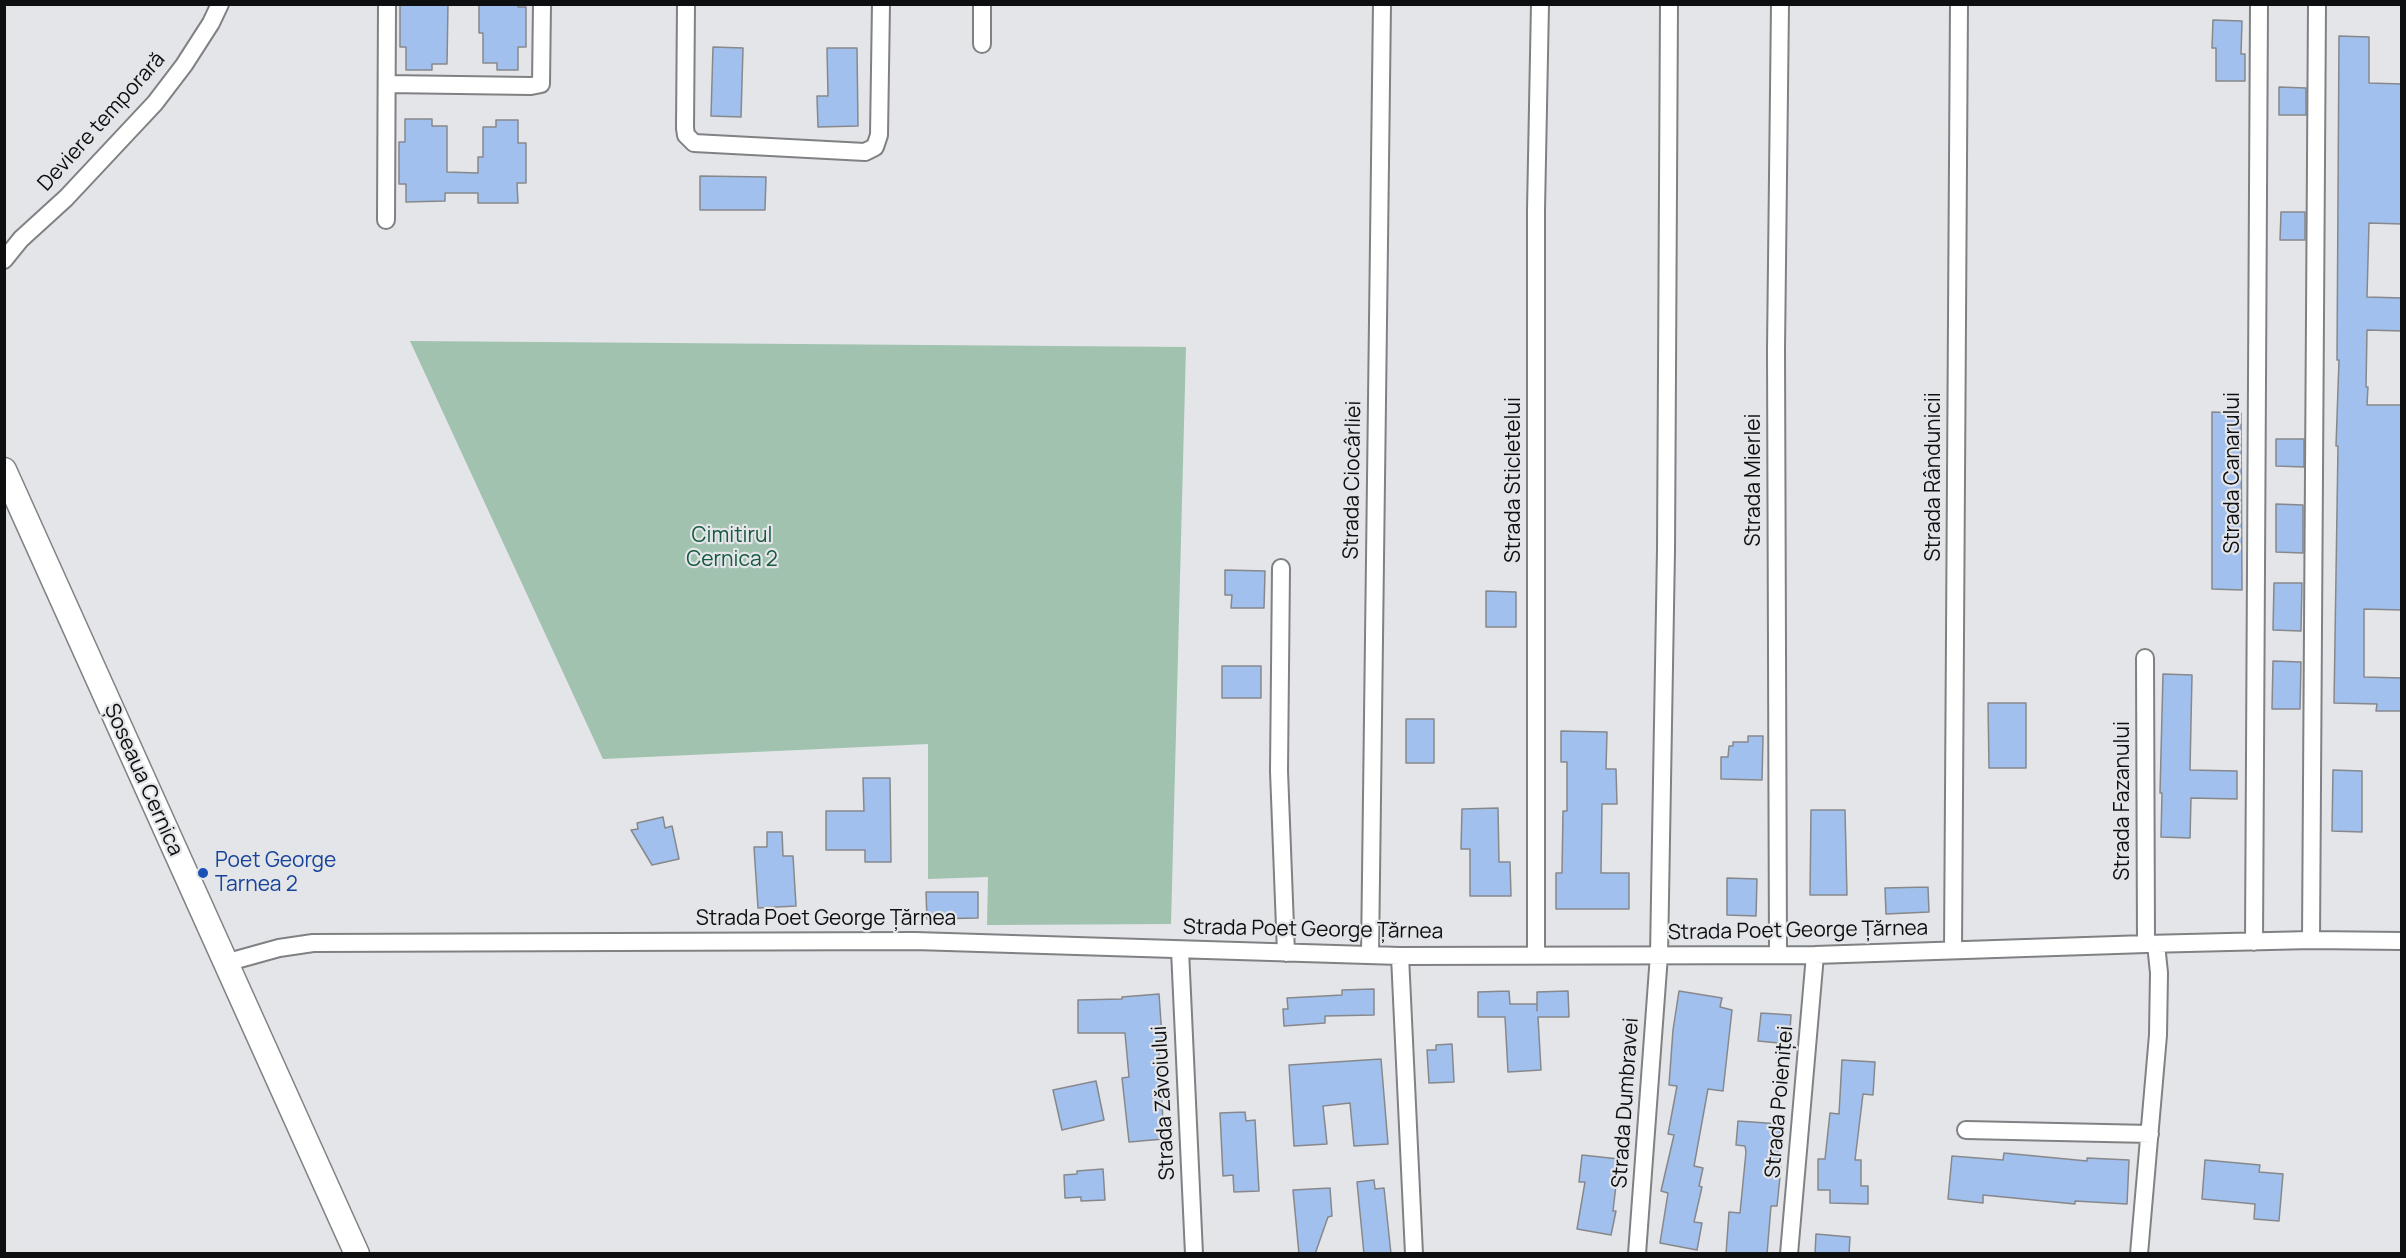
<!DOCTYPE html>
<meta charset="utf-8">
<style>
body{margin:0}
#map{position:relative;width:2406px;height:1258px;overflow:hidden;background:#e3e5e8;font-family:Manrope,sans-serif}
canvas{display:block}
.frame{position:absolute;inset:0;border:6px solid #0e0f10;pointer-events:none}
</style>
<div id="map">
<canvas width="2406" height="1258"></canvas>
<div class="frame"></div>
</div>
<script>
const ctx = document.querySelector('canvas').getContext('2d');
ctx.lineJoin = 'round';
function paint(path, color) { ctx.fillStyle = color; ctx.fill(path, 'evenodd'); }
const poly = rows => new Path2D(rows.map(r => 'M' + r).join(''));
function stroke(path, color, width, dash) { ctx.strokeStyle = color; ctx.lineWidth = width; ctx.lineCap = dash ? 'butt' : 'round'; ctx.setLineDash(dash || []); ctx.stroke(path); }
function write(font, color, halo, rows, align = 'center') {
  ctx.font = font + ' Manrope,sans-serif'; ctx.lineWidth = 4.5; ctx.setLineDash([]); ctx.textBaseline = 'middle'; ctx.strokeStyle = halo; ctx.fillStyle = color; for (const [text, x, y, turn = 0] of rows) {
    ctx.save(); ctx.translate(x, y); ctx.rotate((+turn || 0) * Math.PI / 180); ctx.textAlign = isNaN(turn) ? turn : align; if (halo) ctx.strokeText(text, 0, 0); ctx.fillText(text, 0, 0); ctx.restore();
  }
}
paint(poly([
 [410,341,1186,347,1171,924,987,925,988,877,928,879,928,744,603,759]
]), '#a0c2af');
const building = poly([
 [407,4,448,4,447,64,432,64,432,70,406,70,406,47,400,47,400,5,407,4],
 [479,4,518,4,518,7,526,7,526,47,518,47,518,70,497,70,497,63,483,63,483,33,479,33,479,4],
 [2213,20,2242,21,2241,54,2245,54,2245,81,2216,81,2216,48,2212,48,2213,20],
 [2339,36,2369,37,2369,83,2402,84,2402,224,2369,223,2367,297,2402,298,2402,331,2367,330,2366,387,2368,387,2367,405,2402,405,2402,610,2364,609,2364,677,2402,678,2402,711,2376,711,2377,704,2334,703,2338,446,2336,446,2339,360,2337,360,2339,36],
 [713,47,743,48,741,117,711,116,713,47],
 [827,48,857,48,858,126,818,127,817,96,828,96,827,48],
 [2279,87,2306,88,2306,115,2279,115,2279,87],
 [405,119,432,119,432,126,447,126,447,172,478,173,478,157,483,157,483,127,496,127,496,120,518,120,518,143,526,143,526,183,517,183,518,203,478,203,478,193,445,193,445,201,406,202,406,184,399,184,399,142,405,142,405,119],
 [700,176,766,177,765,210,700,210,700,176],
 [2281,212,2305,212,2305,240,2280,240,2281,212],
 [2212,412,2241,413,2242,590,2212,589,2212,412],
 [2276,439,2304,439,2304,467,2276,466,2276,439],
 [2276,504,2303,505,2303,553,2276,552,2276,504],
 [1225,570,1265,571,1264,608,1231,608,1232,595,1225,595,1225,570],
 [2274,583,2302,583,2301,631,2273,630,2274,583],
 [1486,591,1516,592,1516,627,1486,627,1486,591],
 [2273,661,2301,662,2300,709,2272,709,2273,661],
 [1222,666,1261,666,1261,698,1222,698,1222,666],
 [2163,674,2192,675,2190,770,2237,771,2237,799,2191,798,2190,838,2161,837,2162,793,2160,793,2163,674],
 [1988,703,2026,703,2026,768,1989,768,1988,703],
 [1406,719,1434,719,1434,763,1406,763,1406,719],
 [1561,731,1607,732,1606,769,1616,769,1617,804,1602,804,1601,873,1629,873,1629,909,1556,909,1556,873,1562,873,1563,811,1567,811,1567,762,1561,762,1561,731],
 [1748,736,1763,736,1762,780,1721,779,1721,757,1728,757,1729,746,1733,746,1733,742,1748,742,1748,736],
 [2333,770,2362,771,2362,832,2332,831,2333,770],
 [863,778,890,778,891,862,865,862,865,850,826,850,826,811,864,811,863,778],
 [1498,808,1499,862,1510,862,1511,896,1470,896,1470,849,1461,849,1462,809,1498,808],
 [1811,810,1845,810,1847,895,1810,895,1811,810],
 [663,817,665,828,672,826,679,859,652,865,631,830,638,829,637,823,663,817],
 [767,832,782,832,783,856,793,856,796,906,758,908,754,847,767,847,767,832],
 [1727,878,1757,879,1756,916,1727,915,1727,878],
 [1928,887,1929,912,1886,914,1885,888,1928,887],
 [926,892,978,892,978,918,927,919,926,892],
 [1374,989,1374,1015,1325,1016,1325,1023,1284,1026,1283,1009,1288,1009,1287,998,1342,995,1342,990,1374,989],
 [1509,991,1510,1004,1537,1004,1537,1011,1537,992,1568,991,1569,1017,1538,1017,1541,1070,1508,1072,1505,1017,1478,1017,1478,992,1509,991],
 [1679,991,1722,998,1720,1007,1732,1010,1723,1091,1708,1089,1694,1166,1703,1168,1699,1186,1702,1187,1694,1222,1702,1223,1697,1250,1660,1243,1668,1193,1661,1191,1674,1135,1668,1134,1677,1086,1669,1085,1673,1030,1679,991],
 [1159,994,1163,1051,1159,1051,1164,1139,1129,1142,1122,1078,1129,1077,1125,1033,1078,1033,1078,1000,1122,999,1122,997,1159,994],
 [1761,1013,1791,1015,1789,1044,1758,1041,1761,1013],
 [1452,1044,1454,1082,1429,1083,1427,1050,1436,1050,1436,1045,1452,1044],
 [1381,1059,1388,1144,1354,1146,1350,1103,1323,1106,1327,1144,1294,1146,1289,1065,1381,1059],
 [1842,1060,1875,1062,1873,1095,1863,1094,1855,1160,1861,1160,1861,1186,1868,1186,1868,1204,1830,1203,1830,1190,1818,1190,1818,1159,1825,1159,1830,1113,1839,1114,1842,1060],
 [1096,1081,1104,1120,1062,1130,1053,1090,1096,1081],
 [1245,1112,1246,1121,1255,1120,1259,1191,1234,1192,1233,1175,1223,1176,1220,1113,1245,1112],
 [1738,1121,1780,1124,1777,1167,1781,1167,1777,1206,1771,1206,1767,1254,1726,1254,1729,1212,1740,1213,1746,1152,1745,1146,1736,1145,1738,1121],
 [2004,1153,2087,1161,2087,1158,2129,1160,2127,1204,2075,1201,2075,1204,1983,1195,1983,1203,1948,1199,1952,1156,2003,1160,2004,1153],
 [1582,1155,1619,1159,1613,1211,1616,1211,1611,1235,1577,1229,1585,1182,1579,1182,1582,1155],
 [2205,1160,2260,1165,2259,1172,2283,1174,2279,1221,2254,1219,2255,1204,2202,1199,2205,1160],
 [1103,1169,1105,1200,1081,1201,1081,1197,1065,1198,1064,1175,1077,1174,1077,1171,1103,1169],
 [1374,1180,1375,1189,1384,1188,1391,1254,1364,1254,1357,1182,1374,1180],
 [1330,1188,1332,1216,1328,1217,1315,1254,1299,1254,1293,1190,1330,1188],
 [1816,1234,1850,1237,1849,1254,1815,1254,1816,1234]
]);
paint(building, '#a2c0ed');
stroke(building, '#87888b', 1.5);
const minor = poly([
 [686,4,685,128,686,135,694,143,865,152,875,147,879,135,881,4],
 [982,44,982,4],
 [387,84,531,86,541,84,542,4],
 [386,220,387,4],
 [4,260,21,239,66,198,155,103,184,65,211,23,220,4],
 [1281,568,1279,771,1286,953],
 [2145,658,2146,944],
 [2311,940,2317,4],
 [2254,942,2259,4],
 [1180,950,1194,1254],
 [1953,950,1959,4],
 [1370,955,1382,4],
 [1536,955,1536,210,1540,4],
 [1778,955,1776,349,1780,4],
 [1400,956,1414,1254],
 [225,963,279,948,313,943,915,941,1400,956,1815,955,2146,944,2311,940,2402,941],
 [1966,1130,2150,1134],
 [1637,1254,1659,955,1666,550,1669,4],
 [1789,1254,1815,955],
 [2139,1254,2158,1035,2159,973,2156,944]
]);
const secondary = poly([
 [4,470,357,1254]
]);
stroke(minor, '#7f8183', 20);
stroke(secondary, '#7f8183', 27);
stroke(minor, '#fff', 16);
stroke(secondary, '#fff', 24);
for (const [x, y, r, color] of [
 [203,873,6,"#1a4fb4"]
]) { const dot = new Path2D(); dot.arc(x, y, r, 0, 2 * Math.PI); ctx.fillStyle = color; ctx.fill(dot); stroke(dot, '#e3e5e8', 2); }
write('21px', '#0e0f10', '#e3e5e8', [
 ["Deviere temporară",102,122,-48],
 ["Strada Canarului",2233,473,-90],
 ["Strada Rândunicii",1934,477,-90],
 ["Strada Ciocârliei",1353,480,-89],
 ["Strada Sticletelui",1514,480,-90],
 ["Strada Mierlei",1754,480,-90],
 ["Șoseaua Cernica",143,780,66],
 ["Strada Fazanului",2123,801,-90],
 ["Strada Poet George Țărnea",826,919],
 ["Strada Poet George Țărnea",1313,930,1],
 ["Strada Poet George Țărnea",1798,931,-1],
 ["Strada Poieniței",1780,1102,-85],
 ["Strada Zăvoiului",1164,1103,-93],
 ["Strada Dumbravei",1626,1103,-86]
]);
write('21px', '#15593e', '#e3e5e8', [
 ["Cimitirul",732,536],
 ["Cernica 2",732,560]
]);
write('21px', '#164399', '#e3e5e8', [
 ["Poet George",215,861],
 ["Tarnea 2",215,885]
], 'left');
</script>
